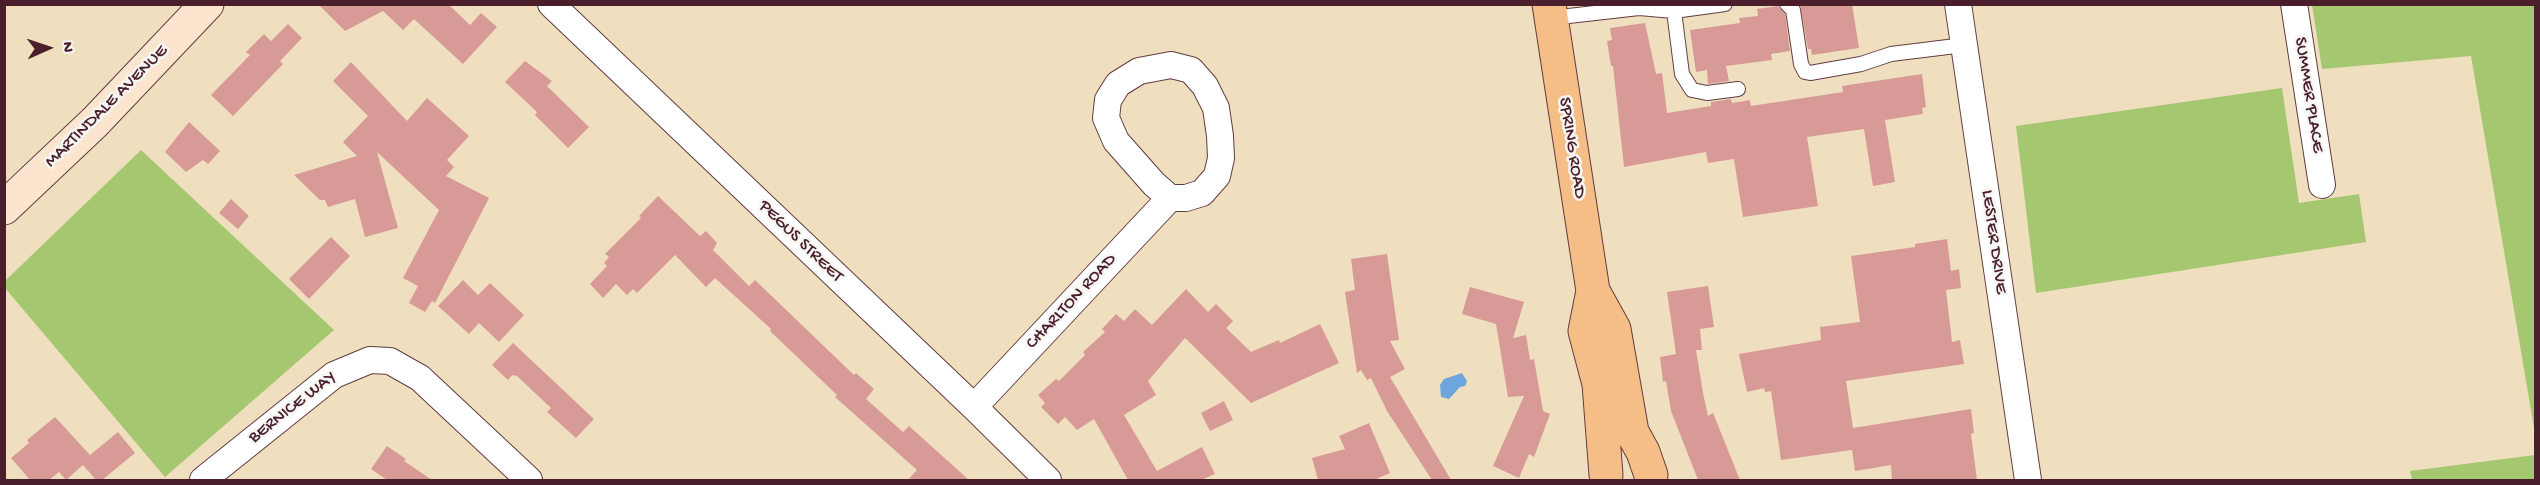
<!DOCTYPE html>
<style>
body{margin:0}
#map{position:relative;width:2540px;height:485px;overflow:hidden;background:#efdfbf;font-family:"Gochi Hand",sans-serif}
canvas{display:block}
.frame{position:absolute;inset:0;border:6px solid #4a1f2b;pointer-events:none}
.north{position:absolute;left:18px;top:18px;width:60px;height:60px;-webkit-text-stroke:4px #f6f6f2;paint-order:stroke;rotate:87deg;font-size:16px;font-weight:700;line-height:24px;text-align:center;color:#4a1f2b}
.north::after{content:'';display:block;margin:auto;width:21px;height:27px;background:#4a1f2b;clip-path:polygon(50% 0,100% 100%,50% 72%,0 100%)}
</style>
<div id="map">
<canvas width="2540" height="485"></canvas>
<div class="frame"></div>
<div class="north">N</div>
</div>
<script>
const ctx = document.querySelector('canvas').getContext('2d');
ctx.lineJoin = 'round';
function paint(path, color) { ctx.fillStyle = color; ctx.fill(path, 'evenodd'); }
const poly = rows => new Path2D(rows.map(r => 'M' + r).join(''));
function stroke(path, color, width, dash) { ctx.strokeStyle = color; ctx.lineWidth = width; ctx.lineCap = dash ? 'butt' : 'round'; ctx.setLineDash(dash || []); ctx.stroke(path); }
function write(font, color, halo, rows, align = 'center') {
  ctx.font = font + ' "Gochi Hand",sans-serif'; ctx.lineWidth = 5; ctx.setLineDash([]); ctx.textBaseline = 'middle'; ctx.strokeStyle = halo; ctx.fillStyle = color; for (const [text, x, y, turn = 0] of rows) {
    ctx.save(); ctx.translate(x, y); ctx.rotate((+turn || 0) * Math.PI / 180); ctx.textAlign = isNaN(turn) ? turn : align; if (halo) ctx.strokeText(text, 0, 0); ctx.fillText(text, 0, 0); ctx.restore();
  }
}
paint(poly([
 [2312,5,2535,5,2535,434,2471,56,2322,69],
 [2282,88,2299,203,2359,194,2366,242,2036,293,2016,126],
 [141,150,334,330,165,477,5,288,5,281],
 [2535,455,2535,480,2412,480,2410,471]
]), '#a4c770');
paint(poly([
 [1462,373,1467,381,1465,386,1460,387,1449,399,1441,397,1440,385,1444,379]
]), '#6da6dc');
paint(poly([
 [318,4,448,4,470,25,481,13,497,27,463,64,414,19,403,30,383,11,345,31],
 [1800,4,1852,4,1859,48,1812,55,1811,49,1808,49],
 [1778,6,1785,14,1790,51,1771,54,1772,60,1726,66,1729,81,1708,84,1707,70,1696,72,1690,30,1740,23,1739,18,1758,16,1757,9],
 [1645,23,1656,74,1662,73,1667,113,1711,106,1711,102,1731,99,1732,103,1750,100,1751,106,1843,92,1842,86,1922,74,1926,107,1922,108,1923,114,1885,120,1895,182,1873,186,1864,129,1807,137,1818,206,1743,217,1734,159,1708,163,1706,152,1624,167,1613,66,1611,66,1607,41,1612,40,1610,28],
 [288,24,302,38,280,61,283,64,233,116,211,95,250,55,246,52,264,34,271,41],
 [525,61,552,81,547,86,589,127,568,148,535,115,537,112,505,82],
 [351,62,407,121,427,98,469,136,447,160,454,167,446,176,489,198,435,303,432,301,425,312,409,303,418,286,403,278,439,210,377,152,398,228,365,237,355,199,328,207,325,200,320,200,294,175,357,156,343,142,368,116,333,81],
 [189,122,220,151,208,164,203,160,186,172,165,152],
 [658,196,700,236,706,231,717,243,713,250,749,286,755,280,854,375,856,373,874,389,866,399,903,432,909,426,969,480,908,480,917,470,835,397,837,395,770,331,771,329,715,278,706,287,675,255,637,293,633,289,627,295,616,284,603,298,590,284,607,266,604,263,609,257,605,254,641,218,639,216],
 [231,199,249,216,238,229,219,213],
 [331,237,350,256,309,299,289,279],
 [1947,239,1951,271,1959,269,1961,288,1946,290,1952,342,1960,340,1964,364,1846,381,1853,428,1971,409,1974,433,1971,434,1977,480,1892,480,1891,465,1855,471,1852,450,1781,460,1771,391,1765,392,1764,388,1747,392,1739,354,1821,340,1820,327,1860,322,1851,256,1915,247,1915,244],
 [1387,254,1399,340,1390,341,1405,369,1390,377,1451,480,1432,480,1387,411,1371,378,1367,380,1361,370,1357,373,1345,292,1355,290,1351,259],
 [463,280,478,295,490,283,524,315,499,342,479,323,469,334,438,306],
 [1708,286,1714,327,1700,329,1702,350,1696,350,1703,393,1708,416,1713,413,1740,480,1698,480,1671,411,1666,381,1663,382,1660,357,1676,354,1667,292],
 [1470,287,1524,302,1513,338,1526,335,1530,360,1534,359,1543,411,1550,414,1534,457,1529,454,1519,478,1493,466,1524,396,1508,397,1496,324,1462,314],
 [1186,289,1208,312,1216,304,1233,321,1226,328,1251,352,1279,340,1280,343,1320,324,1339,363,1251,403,1185,338,1148,381,1156,395,1124,415,1157,471,1202,447,1215,474,1201,480,1128,480,1094,419,1077,430,1065,417,1058,424,1041,407,1045,403,1038,395,1056,379,1059,381,1085,355,1083,352,1105,332,1102,329,1116,314,1124,321,1135,309,1152,325],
 [513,343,594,419,576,438,547,412,551,408,517,376,512,375,508,380,492,365],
 [1224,401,1233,420,1210,431,1201,413],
 [55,417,90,455,118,432,135,453,102,480,96,480,83,465,66,480,59,472,49,480,30,480,11,458,29,443,27,440],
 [1369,423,1390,473,1374,480,1318,480,1312,458,1345,449,1339,436],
 [387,446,406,459,404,461,432,480,387,480,371,469]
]), '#d79a97');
const lane = poly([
 [1787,4,1793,10,1801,64,1805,72,1810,73,1861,64,1891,54,1964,45],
 [1674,11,1682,74,1692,90,1707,93,1738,89],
 [1551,18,1639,8,1674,11,1725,4]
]);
const street = poly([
 [551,4,974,407,1048,480],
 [1958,4,2028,480],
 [2294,4,2322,185],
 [1171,65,1191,70,1205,86,1216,108,1220,136,1221,158,1217,176,1202,193,1186,198,1170,198,1154,184,1116,141,1106,118,1108,100,1118,84,1139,71,1171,65],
 [974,407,1170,198],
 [203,480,334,375,370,360,390,361,420,378,529,480]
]);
const secondary = poly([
 [4,208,95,122,207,4]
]);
const primary = poly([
 [1549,4,1593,291,1585,331,1599,384,1606,475],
 [1593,291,1614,329,1632,432,1643,452,1651,475]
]);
stroke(lane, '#633c41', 16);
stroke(street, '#633c41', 28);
stroke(secondary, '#633c41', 35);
stroke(primary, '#633c41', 35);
stroke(lane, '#fff', 14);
stroke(street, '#fff', 26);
stroke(secondary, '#fbe5cf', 33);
stroke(primary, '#f6be87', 33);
write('18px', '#4a1f2b', '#f6f6f2', [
 ["SUMMER PLACE",2308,95,81],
 ["MARTINDALE AVENUE",107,107,-45],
 ["SPRING ROAD",1571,148,81],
 ["PEGUS STREET",800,242,44],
 ["LESTER DRIVE",1993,242,82],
 ["CHARLTON ROAD",1072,302,-47],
 ["BERNICE WAY",293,408,-38]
]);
</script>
